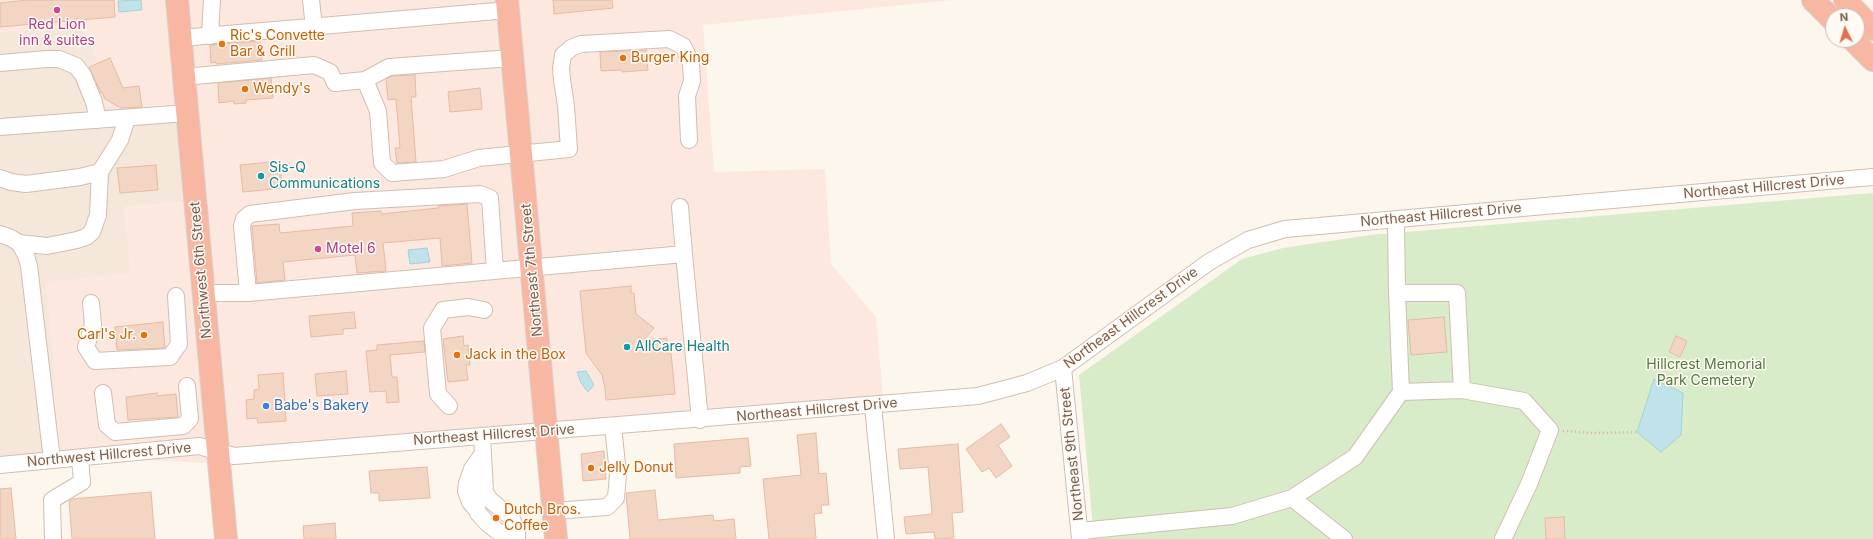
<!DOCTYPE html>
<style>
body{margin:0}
#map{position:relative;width:1873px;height:539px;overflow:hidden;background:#fdf6ec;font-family:Inter,sans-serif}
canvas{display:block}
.north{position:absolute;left:1825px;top:8px;width:40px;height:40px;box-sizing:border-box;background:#fffaf3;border:1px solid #cabbb1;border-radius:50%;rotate:355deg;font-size:11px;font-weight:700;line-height:16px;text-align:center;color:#7a5c4d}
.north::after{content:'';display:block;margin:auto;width:14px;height:18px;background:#e76f51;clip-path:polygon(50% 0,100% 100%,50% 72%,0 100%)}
</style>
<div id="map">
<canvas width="1873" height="539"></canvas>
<div class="north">N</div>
</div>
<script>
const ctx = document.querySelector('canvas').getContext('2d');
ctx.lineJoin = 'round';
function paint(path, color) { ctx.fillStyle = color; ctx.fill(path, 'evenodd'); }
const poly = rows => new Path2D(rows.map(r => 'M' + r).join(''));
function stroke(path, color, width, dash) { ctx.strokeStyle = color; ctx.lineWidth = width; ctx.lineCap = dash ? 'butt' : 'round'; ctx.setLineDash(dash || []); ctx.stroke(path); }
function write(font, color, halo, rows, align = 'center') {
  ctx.font = font + ' Inter,sans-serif'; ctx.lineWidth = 3; ctx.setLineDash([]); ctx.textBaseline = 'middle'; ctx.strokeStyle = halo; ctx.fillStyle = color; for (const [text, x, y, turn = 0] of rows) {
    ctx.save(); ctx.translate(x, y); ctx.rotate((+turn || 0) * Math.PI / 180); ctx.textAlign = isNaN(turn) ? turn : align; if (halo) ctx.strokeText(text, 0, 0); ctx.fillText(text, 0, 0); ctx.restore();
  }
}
paint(poly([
 [81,24,98,60,83,67,120,110,176,104,183,202,124,207,131,273,55,378,50,379,57,455,0,460,0,32]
]), '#f5e8da');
paint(poly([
 [0,0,952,0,703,25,714,172,825,169,831,264,876,317,883,397,539,427,204,463,57,455,50,379,55,378,46,282,131,273,124,207,183,202,176,104,120,110,104,102,83,67,97,60,81,24,0,32]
]), '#fde8e0');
paint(poly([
 [1873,193,1873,539,1094,539,1079,375,1242,259,1283,248,1370,235]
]), '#d8ecc9');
const water = poly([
 [141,0,142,10,119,12,118,1,141,0],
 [427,248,430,262,410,264,408,250,427,248],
 [586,371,594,385,588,392,581,383,577,372,586,371],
 [1654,379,1683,393,1681,435,1661,452,1637,432,1654,379]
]);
paint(water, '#bfe3e8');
stroke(water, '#a5d3da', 1);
const building = poly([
 [28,0,114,0,115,17,0,27,0,3,28,0],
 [553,0,612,0,613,8,554,14,553,0],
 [260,41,262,60,216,64,216,62,211,63,210,45,260,41],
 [646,50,648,70,622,72,622,70,601,71,600,52,646,50],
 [110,58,123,88,139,86,142,107,121,108,105,99,102,92,101,93,89,67,110,58],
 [415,75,416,97,411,97,416,162,397,163,395,148,400,148,396,99,388,100,386,79,392,76,415,75],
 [271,78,273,98,246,100,246,103,234,104,234,101,219,103,218,83,271,78],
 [480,88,482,109,450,112,448,92,480,88],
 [280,161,282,188,243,192,240,165,280,161],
 [156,165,158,190,120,193,117,168,156,165],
 [467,204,472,263,442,266,440,238,383,243,386,271,357,273,355,255,283,262,285,280,257,283,252,226,279,224,280,233,353,226,352,213,381,211,381,214,438,208,438,206,467,204],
 [631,286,631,293,634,293,636,314,654,328,644,340,667,338,668,353,671,353,675,394,606,400,605,388,602,375,586,353,580,291,631,286],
 [354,312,356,328,343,329,343,334,311,337,309,316,354,312],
 [1444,317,1447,352,1411,355,1408,320,1444,317],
 [163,322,165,348,117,350,115,327,163,322],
 [463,336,464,346,468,345,470,365,466,365,468,380,448,382,443,339,463,336],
 [1676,336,1687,341,1680,357,1669,352,1676,336],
 [424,341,425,352,390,355,392,377,397,377,399,402,387,403,386,391,370,392,366,351,377,350,377,345,424,341],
 [346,371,348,394,317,396,315,374,346,371],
 [283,373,286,421,258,423,257,418,247,419,246,400,254,399,254,390,259,389,258,375,283,373],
 [157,393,157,396,176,394,178,417,128,420,126,397,157,393],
 [1001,424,1010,437,998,445,1012,466,996,478,989,468,982,472,966,449,1001,424],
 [816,433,819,474,826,473,829,505,821,505,822,513,814,514,816,539,769,539,763,479,801,475,797,435,816,433],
 [748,438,751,466,740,467,740,473,676,478,674,444,748,438],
 [958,444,963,512,952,513,954,538,935,539,934,532,906,534,904,517,932,514,928,467,900,469,898,449,958,444],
 [604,451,606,479,583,481,581,454,604,451],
 [427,467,430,498,379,501,379,493,371,493,369,471,427,467],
 [11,488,16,539,0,539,0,489,11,488],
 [655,490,658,520,713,515,714,521,734,519,736,539,630,539,626,493,655,490],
 [151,492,155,539,72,539,69,501,72,499,151,492],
 [1564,517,1565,539,1546,539,1545,518,1564,517],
 [335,523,336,539,304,539,303,526,335,523]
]);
paint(building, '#f3d5c3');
stroke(building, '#e6bba3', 1);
const minor = poly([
 [311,0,314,27],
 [210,36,212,0],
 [181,38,508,10],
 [0,63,47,59,59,59,76,66,83,75,94,102,98,120],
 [184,77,314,65,330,72,335,83,365,80,389,67,512,58],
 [365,80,378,111,382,163,392,173,444,169,479,158,569,149,566,106,562,80,561,68,563,55,571,48,581,44,669,39,683,46,691,63,692,81,687,96,689,140],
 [0,127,187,113],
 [0,178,11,182,26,184,80,177,100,172,120,140,127,118],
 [680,207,684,254],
 [1396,220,1397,293,1401,392,1462,390,1457,293,1397,293],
 [0,234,11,238,19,243,26,255,29,266,52,460],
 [19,243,47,246,77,240,86,237,92,232,98,215,100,172],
 [203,293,248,293,684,254,700,420],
 [248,293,242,226,244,219,250,214,355,201,480,194,490,198,495,271],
 [91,303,93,325,86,347,95,361,170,357,179,344,176,296],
 [1063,368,1080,539],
 [1462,390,1524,401,1550,430,1529,484,1503,539],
 [103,393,107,425,115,432,183,426,190,419,187,386],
 [449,406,438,394,432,328,443,310,468,307,484,310],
 [873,406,886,539],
 [482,436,485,492,490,500,511,517,517,530,517,539],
 [0,465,199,446,234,456,978,396,1027,383,1063,368,1209,262,1248,240,1285,229,1873,177],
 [483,481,478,489,475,498,478,513,488,524,508,539],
 [1292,498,1344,539],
 [475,508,470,502,466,491,467,483,472,469,482,455],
 [554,511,607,507,616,498,618,474,613,426],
 [1080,531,1232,516,1292,498,1355,457,1401,392],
 [53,539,52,500,82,482,80,458]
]);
const highway = poly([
 [177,0,226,539],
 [507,0,556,539],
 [1813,0,1833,20],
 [1845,0,1873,29],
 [1853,40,1873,60]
]);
stroke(minor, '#d1beb0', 18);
stroke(highway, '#dad1cd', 24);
stroke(poly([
 [1563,431,1593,433,1637,432]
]), '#d9b8a5', 2.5, [1, 3]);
stroke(minor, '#fff', 16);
stroke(highway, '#f7b7a3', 22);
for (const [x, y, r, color] of [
 [57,10,4,"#d1479c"],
 [222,44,4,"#e8710a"],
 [623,58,4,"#e8710a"],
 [245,89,4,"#e8710a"],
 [261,176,4,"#0f9aa8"],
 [318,249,4,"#d1479c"],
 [144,335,4,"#e8710a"],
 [627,347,4,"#0f9aa8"],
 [457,355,4,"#e8710a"],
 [266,406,4,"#3f7fe0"],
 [591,468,4,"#e8710a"],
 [496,518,4,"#e8710a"]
]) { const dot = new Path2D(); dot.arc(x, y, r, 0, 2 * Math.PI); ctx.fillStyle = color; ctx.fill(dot); stroke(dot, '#fffaf3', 1.5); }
write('14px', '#b23c85', '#fffaf3', [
 ["Red Lion",57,25],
 ["inn & suites",57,41],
 ["Motel 6",326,249,"left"]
]);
write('14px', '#c56008', '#fffaf3', [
 ["Ric's Convette",230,36],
 ["Bar & Grill",230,52],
 ["Burger King",631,58],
 ["Wendy's",253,89],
 ["Carl's Jr.",136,335,"right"],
 ["Jack in the Box",465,355],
 ["Jelly Donut",599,468],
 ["Dutch Bros.",504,510],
 ["Coffee",504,526]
], 'left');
write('14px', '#0d838f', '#fffaf3', [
 ["Sis-Q",269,168],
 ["Communications",269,184],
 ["AllCare Health",635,347]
], 'left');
write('14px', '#7a5c4d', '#fffaf3', [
 ["Northeast Hillcrest Drive",1764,187,-5],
 ["Northeast Hillcrest Drive",1441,215,-5],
 ["Northwest 6th Street",201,270,-95],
 ["Northeast 7th Street",532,270,-95],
 ["Northeast Hillcrest Drive",1131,318,-36],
 ["Northeast Hillcrest Drive",817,410,-5],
 ["Northeast Hillcrest Drive",494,435,-4],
 ["Northeast 9th Street",1072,454,-96],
 ["Northwest Hillcrest Drive",109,455,-5]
]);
write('14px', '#537a41', '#fffaf3', [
 ["Hillcrest Memorial",1706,365],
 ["Park Cemetery",1706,381]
]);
write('14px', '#366cbe', '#fffaf3', [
 ["Babe's Bakery",274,406]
], 'left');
</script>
